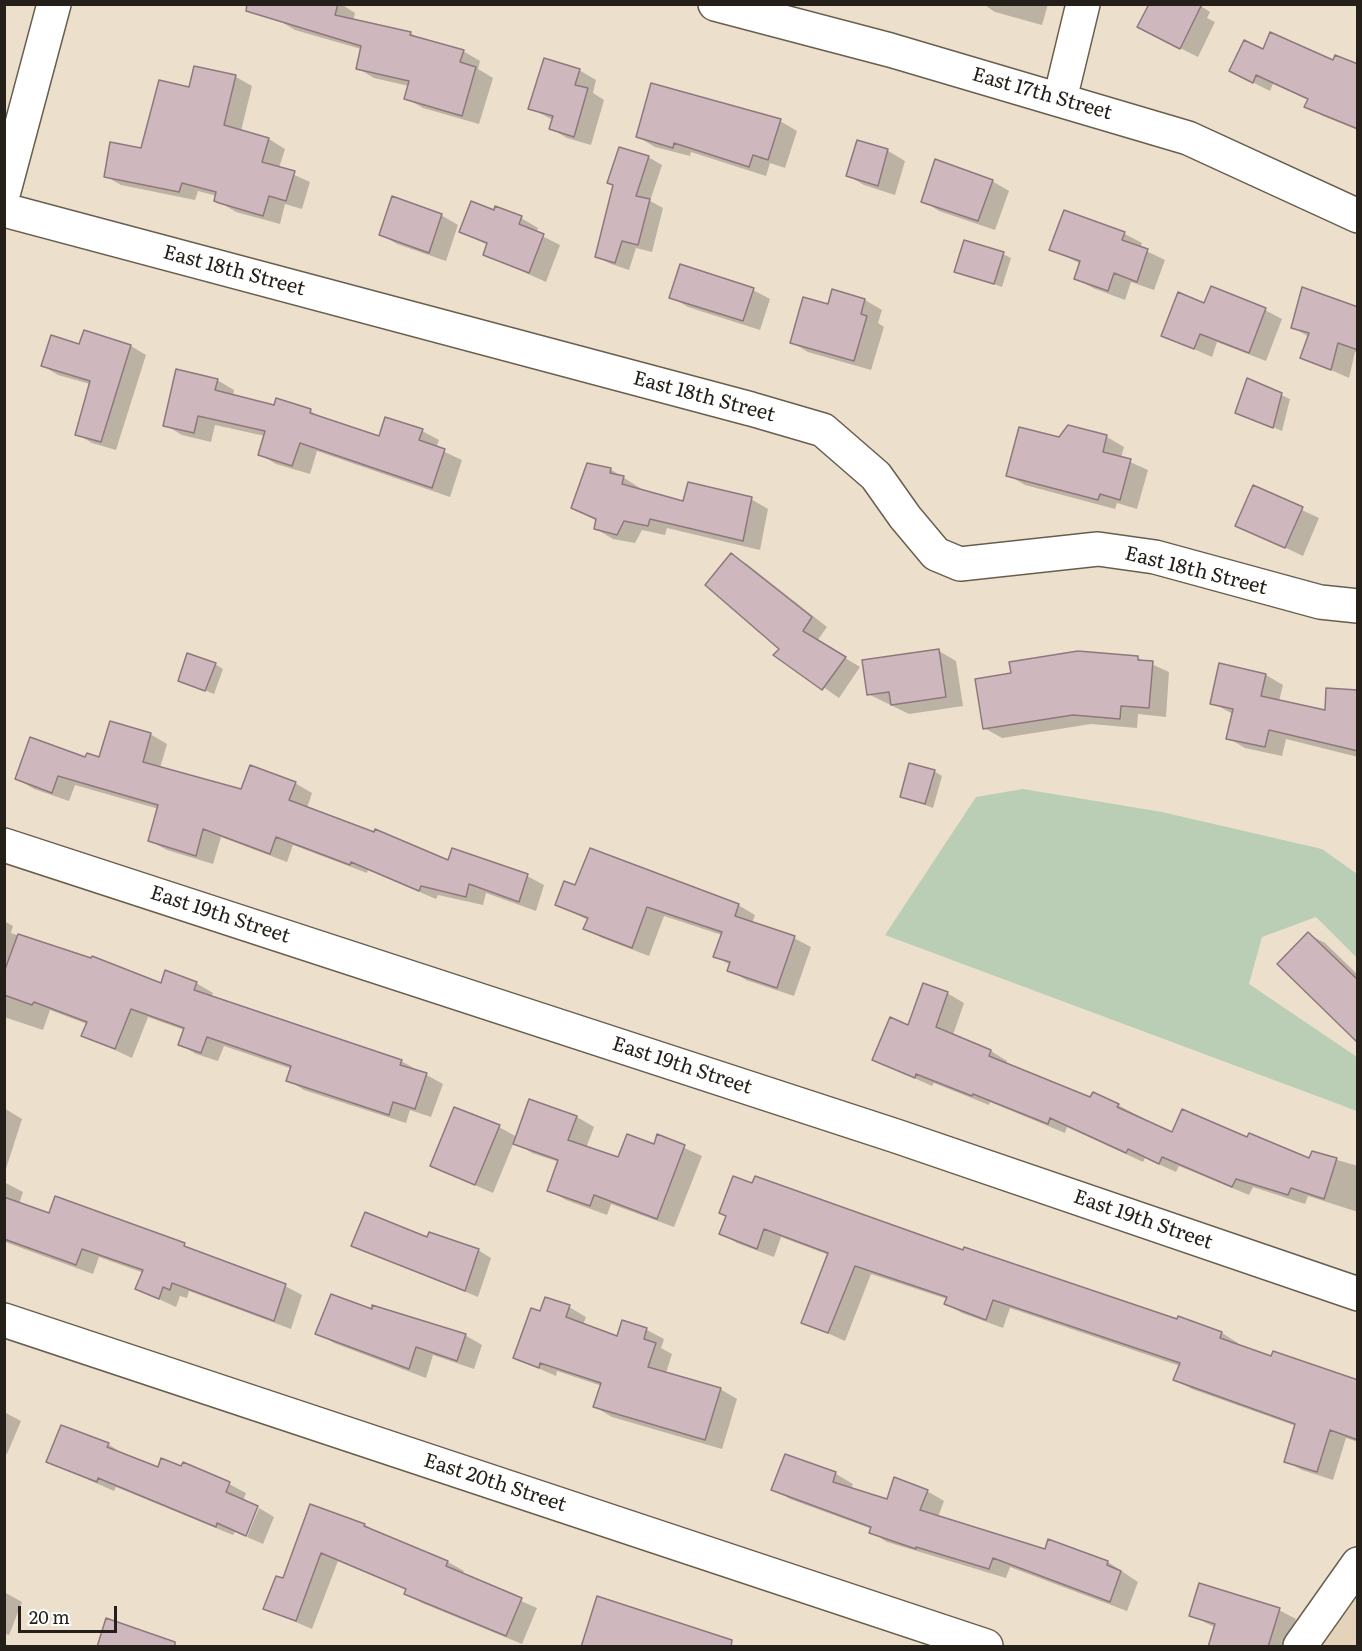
<!DOCTYPE html>
<style>
body{margin:0}
#map{position:relative;width:1362px;height:1651px;overflow:hidden;background:#ecdfcc;font-family:Literata,serif}
canvas{display:block}
.frame{position:absolute;inset:0;border:6px solid #241f18;pointer-events:none}
.scale{position:absolute;left:18px;top:1606px;width:99px;height:27px;box-sizing:border-box;border:3px solid #241f18;border-top:0;padding-left:8px;font-size:18px;line-height:21px;white-space:nowrap;color:#241f18;-webkit-text-stroke:4px #fff;paint-order:stroke}
</style>
<div id="map">
<canvas width="1362" height="1651"></canvas>
<div class="frame"></div>
<div class="scale">20 m</div>
</div>
<script>
const ctx = document.querySelector('canvas').getContext('2d');
ctx.lineJoin = 'round';
function paint(path, color) { ctx.fillStyle = color; ctx.fill(path, 'evenodd'); }
const poly = rows => new Path2D(rows.map(r => 'M' + r).join(''));
function stroke(path, color, width, dash) { ctx.strokeStyle = color; ctx.lineWidth = width; ctx.lineCap = dash ? 'butt' : 'round'; ctx.setLineDash(dash || []); ctx.stroke(path); }
function write(font, color, halo, rows, align = 'center') {
  ctx.font = font + ' Literata,serif'; ctx.lineWidth = 5; ctx.setLineDash([]); ctx.textBaseline = 'middle'; ctx.strokeStyle = halo; ctx.fillStyle = color; for (const [text, x, y, turn = 0] of rows) {
    ctx.save(); ctx.translate(x, y); ctx.rotate((+turn || 0) * Math.PI / 180); ctx.textAlign = isNaN(turn) ? turn : align; if (halo) ctx.strokeText(text, 0, 0); ctx.fillText(text, 0, 0); ctx.restore();
  }
}
paint(poly([
 [1357,1584,1357,1646,1315,1646]
]), '#e4d3ba');
paint(poly([
 [1023,789,1162,812,1322,849,1357,874,1357,958,1316,917,1262,937,1249,984,1357,1057,1357,1111,885,935,976,797]
]), '#baceb6');
paint(poly([
 [283,4,341,4,355,13,353,21,410,33,423,40,463,51,480,61,478,69,493,78,479,124,423,108,406,98,409,86,374,78,357,68,361,49,295,30,278,20],
 [983,4,1048,4,1042,25,995,12],
 [1198,4,1210,12,1207,18,1215,22,1198,57,1156,36],
 [1264,51,1358,73,1358,130,1323,116,1306,106,1309,100,1273,84,1270,91,1248,80],
 [195,68,236,77,252,86,241,131,269,139,285,149,279,168,310,182,302,209,285,204,280,224,236,212,216,200,217,196,198,191,195,200,121,185,105,176,143,150,190,89],
 [579,70,596,80,593,93,604,100,591,145,567,138,550,128,553,120,530,108],
 [780,121,797,131,785,168,770,163,766,176,691,152,690,156,655,147,638,137],
 [858,142,888,151,905,161,895,195,864,185,847,175],
 [648,157,662,165,650,201,663,208,652,252,636,248,629,270,611,264,597,257],
 [992,181,1009,191,995,230,939,211,923,201],
 [495,212,521,218,538,228,536,233,560,245,546,282,484,254,488,245,461,232],
 [1065,212,1125,234,1142,243,1140,248,1165,260,1154,290,1131,282,1125,300,1093,288,1076,279,1081,264,1051,249],
 [441,215,458,225,446,261,397,244,380,234],
 [1003,254,1011,258,1002,287,956,271],
 [1211,288,1265,310,1282,319,1266,361,1217,342,1212,357,1162,335,1205,305],
 [753,290,770,299,760,330,688,307,671,297],
 [833,291,865,300,882,310,878,323,884,327,871,370,808,352,791,342,829,306],
 [1358,309,1358,352,1355,352,1349,378,1302,357,1309,337,1292,327],
 [80,346,131,346,146,355,116,450,92,443,77,434,90,384,58,375,43,366],
 [217,380,234,390,233,396,275,407,310,411,327,420,380,437,422,431,439,440,436,448,462,460,450,497,317,451,310,474,276,464,259,454,265,436,215,425,211,442,182,435,165,425],
 [1248,380,1290,399,1282,431,1237,412],
 [1068,427,1107,437,1124,447,1121,458,1148,470,1137,509,1117,503,1115,509,1025,485,1008,475,1059,438],
 [610,469,640,488,640,490,684,503,751,499,768,509,760,550,667,528,665,535,642,530,635,543,613,539,596,529,597,521,573,508],
 [1253,487,1319,518,1303,556,1237,525],
 [732,555,747,564,827,627,817,641,860,667,839,698,776,654,782,649],
 [939,651,956,661,963,706,909,714,868,694],
 [1138,658,1169,672,1166,717,1138,714,1137,728,1091,724,1002,738,984,728,1012,674],
 [215,664,223,669,214,694,179,680],
 [1220,665,1266,675,1283,685,1279,701,1326,712,1358,691,1358,757,1286,739,1282,756,1245,748,1228,738,1233,714,1212,703],
 [150,734,167,744,160,768,242,791,295,783,312,793,307,808,449,862,527,876,544,885,536,911,486,893,483,905,438,895,436,899,368,870,367,873,293,845,287,862,221,837,213,864,167,850,150,841,159,809,75,785,69,801,34,789,17,779,86,759,100,758],
 [934,771,942,776,933,808,901,796],
 [576,887,738,905,755,915,752,923,794,938,811,947,794,996,746,980,729,970,730,965,715,956,722,935,664,916,649,956,602,938,585,928,588,920,557,905],
 [4,921,13,926,11,933,162,985,196,983,213,993,211,997,401,1061,443,1084,431,1117,410,1110,406,1123,304,1090,288,1080,292,1069,224,1046,218,1061,196,1054,179,1044,184,1030,148,1017,132,1058,83,1035,87,1024,50,1010,43,1030,4,1017],
 [1308,934,1325,943,1358,975,1358,1041],
 [947,993,964,1003,953,1035,991,1051,1007,1061,1006,1064,1091,1099,1118,1105,1173,1134,1248,1139,1310,1160,1313,1153,1358,1166,1358,1212,1308,1196,1305,1204,1253,1187,1249,1195,1179,1166,1176,1172,1145,1158,1143,1162,1067,1127,1065,1133,990,1102,989,1105,934,1083,932,1086,874,1060],
 [530,1101,577,1117,594,1127,586,1148,619,1159,654,1146,658,1136,702,1156,674,1227,611,1204,607,1215,566,1200,549,1190,559,1162,532,1153,514,1142,493,1193,432,1166,499,1127,517,1137],
 [4,1108,22,1119,4,1175],
 [4,1182,23,1192,19,1204,49,1215,184,1245,200,1254,285,1286,302,1295,291,1329,189,1291,187,1298,180,1296,176,1307,137,1289,144,1273,99,1257,93,1274,5,1242,4,1244],
 [728,1216,964,1251,1222,1333,1238,1343,1237,1346,1272,1358,1358,1381,1358,1442,1346,1438,1333,1480,1302,1470,1285,1461,1296,1426,1192,1389,1175,1380,1180,1366,1010,1308,1003,1328,962,1313,946,1304,947,1299,871,1274,845,1341,803,1322,829,1255,781,1237,774,1257,737,1243,721,1234],
 [428,1239,478,1250,491,1258,478,1297,353,1245],
 [569,1307,586,1317,583,1325,618,1338,623,1322,647,1330,664,1339,661,1348,672,1354,666,1373,720,1389,737,1399,722,1449,612,1417,595,1407,602,1386,557,1371,556,1376,515,1358,541,1312],
 [373,1311,465,1335,482,1345,474,1369,433,1355,426,1378,334,1343,317,1333],
 [4,1412,21,1421,7,1454,4,1453],
 [108,1444,125,1455,158,1469,229,1484,246,1493,243,1501,256,1507,244,1536,235,1532,233,1535,116,1487,114,1491,48,1462],
 [786,1455,836,1474,853,1484,850,1490,888,1500,927,1491,944,1501,938,1517,1046,1550,1108,1562,1138,1582,1127,1611,1010,1567,1006,1578,887,1542,871,1532,872,1529,790,1499,773,1489],
 [311,1506,365,1525,381,1535,448,1562,464,1571,462,1575,537,1608,522,1644,422,1603,406,1594,407,1590,338,1561,312,1629,265,1609,284,1580],
 [259,1508,274,1517,263,1544,247,1537],
 [4,1592,22,1602,9,1635,4,1633],
 [1279,1610,1296,1619,1288,1646,1210,1646,1216,1628,1191,1615]
]), '#0003');
const building = poly([
 [247,4,338,4,335,15,411,32,410,35,464,50,460,62,476,67,462,116,404,99,409,81,356,69,361,46,246,11,247,4],
 [1149,4,1202,4,1180,49,1137,27,1149,4],
 [1270,32,1333,60,1335,55,1358,64,1358,129,1304,107,1308,99,1256,75,1253,83,1229,71,1244,40,1263,49,1270,32],
 [544,58,580,69,575,85,588,88,574,137,549,129,553,116,528,109,544,58],
 [194,66,236,75,224,125,269,138,262,162,295,171,286,201,269,196,263,216,219,203,214,201,216,192,182,183,179,192,104,177,110,142,141,148,159,80,189,87,194,66],
 [651,83,781,119,768,160,753,155,749,167,674,143,673,148,636,137,651,83],
 [857,140,888,149,878,186,846,176,857,140],
 [619,147,649,156,636,196,650,199,638,245,622,241,615,263,595,257,613,185,607,183,619,147],
 [935,159,993,180,978,221,921,202,935,159],
 [392,196,442,214,429,253,379,235,392,196],
 [471,201,494,210,495,206,522,216,519,224,544,234,529,273,483,255,487,243,459,232,471,201],
 [1064,210,1125,232,1122,240,1148,249,1137,282,1114,273,1108,291,1074,279,1080,261,1049,250,1064,210],
 [964,240,1004,252,994,284,954,272,964,240],
 [680,264,754,288,743,321,669,298,680,264],
 [1211,286,1266,308,1249,353,1200,334,1194,349,1161,336,1178,292,1204,303,1211,286],
 [1302,287,1358,307,1358,350,1338,343,1331,370,1300,358,1309,333,1291,328,1302,287],
 [832,289,865,299,861,314,867,316,854,361,790,343,803,297,828,304,832,289],
 [84,330,131,345,101,442,75,435,90,381,41,366,51,335,79,344,84,330],
 [176,369,218,379,215,390,274,405,276,398,311,409,310,413,379,436,385,417,423,429,419,440,445,449,432,488,300,443,292,466,258,455,265,431,198,416,194,433,163,426,176,369],
 [1247,378,1282,393,1273,428,1235,413,1247,378],
 [1068,425,1107,435,1103,452,1131,459,1120,500,1100,494,1098,500,1006,476,1019,427,1059,437,1068,425],
 [587,463,611,468,610,473,624,476,622,484,683,501,688,482,752,497,743,541,650,519,648,526,624,521,617,535,594,529,596,519,571,508,587,463],
 [1253,485,1303,507,1285,548,1235,526,1253,485],
 [731,553,812,617,803,631,846,657,822,690,773,655,779,649,705,585,731,553],
 [939,649,946,697,891,705,889,692,867,695,862,660,939,649],
 [1078,651,1138,656,1138,660,1153,661,1149,708,1121,706,1120,719,1073,715,983,729,975,679,1011,673,1009,662,1078,651],
 [187,653,216,663,205,691,178,681,187,653],
 [1219,663,1266,674,1261,696,1325,710,1326,688,1358,690,1358,751,1269,730,1265,747,1226,739,1233,709,1210,704,1219,663],
 [110,721,151,733,143,762,241,789,250,765,296,782,289,800,374,832,375,829,448,860,452,848,528,874,519,902,469,884,466,897,421,886,419,891,351,862,350,865,276,837,270,854,203,829,196,856,148,841,158,805,58,776,52,793,15,779,30,737,85,757,87,753,99,757,110,721],
 [909,763,935,770,925,804,900,797,909,763],
 [590,848,739,904,735,916,795,936,777,988,727,971,730,962,713,957,722,932,647,907,632,948,583,929,588,918,555,905,564,881,575,885,590,848],
 [1308,932,1358,980,1358,1043,1277,964,1308,932],
 [18,934,91,958,92,956,161,983,165,970,197,982,194,990,402,1060,400,1065,427,1073,415,1109,393,1102,389,1115,286,1081,291,1066,207,1037,201,1053,178,1045,184,1028,131,1009,115,1049,81,1036,87,1022,34,1002,32,1005,4,995,4,972,18,934],
 [923,983,948,992,936,1027,991,1050,989,1056,1090,1097,1093,1092,1119,1104,1117,1107,1172,1132,1182,1109,1247,1137,1249,1133,1309,1158,1312,1151,1337,1158,1324,1199,1291,1188,1288,1195,1236,1179,1232,1187,1162,1157,1159,1164,1128,1149,1126,1153,1050,1118,1048,1124,973,1094,972,1096,916,1074,915,1078,872,1060,890,1017,908,1025,923,983],
 [529,1099,577,1116,568,1140,618,1157,627,1134,654,1144,657,1134,685,1145,657,1219,594,1195,590,1206,547,1191,558,1160,513,1144,529,1099],
 [454,1107,500,1125,475,1185,430,1166,454,1107],
 [733,1176,752,1183,755,1176,963,1250,964,1247,1177,1319,1178,1316,1222,1332,1220,1338,1271,1356,1273,1351,1358,1380,1358,1440,1330,1430,1317,1472,1284,1462,1295,1424,1173,1380,1180,1363,993,1300,986,1320,944,1304,947,1297,855,1266,828,1333,801,1323,828,1253,764,1229,757,1249,719,1234,726,1216,719,1213,733,1176],
 [55,1196,185,1243,184,1246,286,1284,274,1321,172,1283,170,1290,163,1287,159,1299,135,1289,143,1270,82,1249,76,1265,4,1239,4,1197,49,1213,55,1196],
 [365,1212,427,1237,429,1232,479,1249,465,1291,351,1246,365,1212],
 [331,1294,372,1309,372,1305,466,1334,457,1361,416,1347,409,1369,315,1334,331,1294],
 [545,1297,570,1305,566,1317,617,1336,622,1320,647,1328,644,1339,656,1343,648,1367,721,1388,705,1440,593,1407,601,1383,540,1363,539,1368,513,1358,531,1308,540,1311,545,1297],
 [61,1425,109,1443,107,1447,158,1467,161,1458,181,1466,183,1462,230,1482,226,1492,258,1506,246,1536,217,1523,216,1527,98,1478,97,1482,46,1462,61,1425],
 [785,1454,836,1472,833,1482,887,1499,894,1477,928,1490,920,1510,1045,1549,1048,1539,1108,1561,1107,1565,1121,1571,1110,1602,993,1558,989,1569,916,1547,916,1549,869,1533,871,1527,771,1490,785,1454],
 [310,1504,365,1524,364,1526,448,1561,446,1566,522,1598,506,1636,404,1594,406,1589,321,1553,296,1621,263,1609,276,1576,283,1578,310,1504],
 [1199,1583,1280,1608,1268,1647,1208,1647,1215,1624,1189,1616,1199,1583],
 [597,1596,732,1640,731,1647,581,1647,597,1596],
 [106,1618,175,1642,175,1647,97,1647,106,1618]
]);
paint(building, '#cfb7be');
stroke(building, '#8e787e', 1.5);
const minor = poly([
 [715,4,890,50,1188,138,1358,216],
 [1060,99,1083,4],
 [4,191,54,4],
 [4,210,751,409,823,430,876,476,905,517,936,554,960,564,1098,549,1155,557,1320,602,1358,606],
 [4,845,896,1136,1358,1294],
 [4,1320,986,1646],
 [1300,1646,1358,1564]
]);
stroke(minor, '#695e4e', 36);
stroke(minor, '#fff', 33);
write('20px', '#241f18', '#fff', [
 ["East 17th Street",1042,94,16],
 ["East 18th Street",234,271,15],
 ["East 18th Street",704,397,15],
 ["East 18th Street",1196,571,14],
 ["East 19th Street",220,915,18],
 ["East 19th Street",682,1066,18],
 ["East 19th Street",1143,1220,19],
 ["East 20th Street",495,1483,18]
]);
</script>
